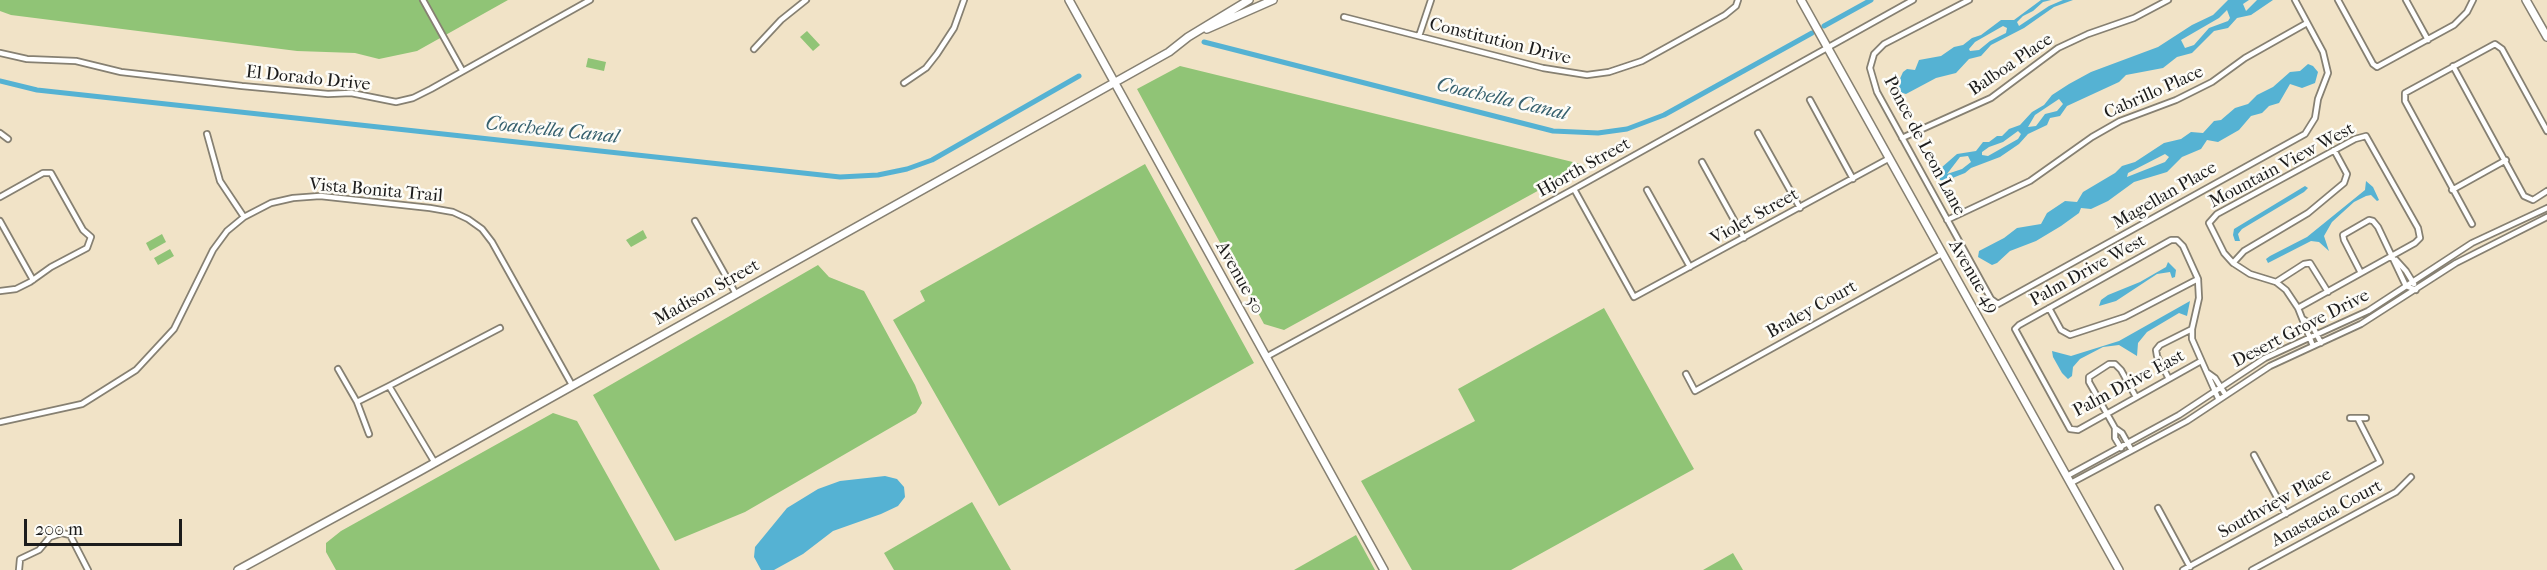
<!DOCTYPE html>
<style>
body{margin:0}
#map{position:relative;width:2547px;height:570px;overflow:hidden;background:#f1e3c7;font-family:"IM FELL French Canon",serif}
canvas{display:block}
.scale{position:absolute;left:24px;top:519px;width:158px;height:27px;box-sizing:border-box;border:3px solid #1c1c1c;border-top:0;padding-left:8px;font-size:18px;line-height:21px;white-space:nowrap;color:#1c1c1c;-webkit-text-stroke:4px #fdfcf7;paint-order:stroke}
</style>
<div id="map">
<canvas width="2547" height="570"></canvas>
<div class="scale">200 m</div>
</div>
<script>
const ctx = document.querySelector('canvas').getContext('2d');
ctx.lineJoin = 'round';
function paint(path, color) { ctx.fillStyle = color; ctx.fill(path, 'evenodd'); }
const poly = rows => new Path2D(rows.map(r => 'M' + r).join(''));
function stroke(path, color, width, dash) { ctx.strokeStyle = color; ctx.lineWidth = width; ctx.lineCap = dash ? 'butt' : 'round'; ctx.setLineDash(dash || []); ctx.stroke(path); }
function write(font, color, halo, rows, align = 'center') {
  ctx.font = font + ' "IM FELL French Canon",serif'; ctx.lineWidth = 5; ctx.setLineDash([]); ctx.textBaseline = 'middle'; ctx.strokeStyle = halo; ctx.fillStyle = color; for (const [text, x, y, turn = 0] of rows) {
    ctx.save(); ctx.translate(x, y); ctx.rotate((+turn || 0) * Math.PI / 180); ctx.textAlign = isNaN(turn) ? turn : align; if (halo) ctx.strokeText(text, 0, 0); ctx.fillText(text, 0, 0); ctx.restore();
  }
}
paint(poly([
 [0,0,508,0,417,51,379,59,355,53,297,51,11,15,0,11],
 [807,31,820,45,813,51,800,37],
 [588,58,606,62,604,71,586,67],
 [1180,66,1585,165,1284,330,1264,324,1137,89],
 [1145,164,1254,363,999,506,893,320,925,301,920,291],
 [643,230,647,238,631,247,626,240],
 [162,234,166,242,150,251,146,243],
 [170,249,174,256,158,265,154,258],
 [818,265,829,277,864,291,915,385,922,403,916,413,745,512,675,541,593,395],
 [1604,308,1694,469,1511,570,1412,570,1361,481,1475,421,1458,389],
 [553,413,577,421,660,570,336,570,326,552,326,543,341,531],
 [972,502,1011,570,894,570,884,553],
 [1356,535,1375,570,1294,570],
 [1733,553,1743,570,1703,570]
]), '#90c476');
paint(poly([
 [2041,0,2051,0,2043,2,2033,11,2023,16,2017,22,2019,26,2049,6,2063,0,2073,0,2054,7,2024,28,1991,45,1981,56,1969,59,1956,73,1936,78,1906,94,1899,92,1898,83,1903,72,1907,69,1915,70,1919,60,1941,56,1954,47,1963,45,1972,38,1981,35,2001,20,2014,20],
 [2003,26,2007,28,2006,33,1990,41,1979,50,1970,51,1969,49,1975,42],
 [2228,0,2249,0,2243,4,2246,11,2257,0,2273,0,2251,15,2237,18,2228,28,2214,31,2192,53,2177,57,2163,68,2126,75,2119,82,2067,106,2060,116,2050,118,2047,125,2028,134,2019,144,2000,157,1971,168,1965,173,1945,181,1940,180,1938,173,1941,168,1957,154,1976,151,1983,142,1989,142,1997,136,2002,136,2009,129,2020,125,2032,112,2044,105,2052,95,2069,84,2091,72,2158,47,2192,25,2213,15],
 [2227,10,2230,18,2228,21,2209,28,2194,45,2185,48,2181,40,2219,18],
 [2059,99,2063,104,2057,111,2045,114,2036,126,2028,127,2035,115],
 [2018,131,2021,134,2018,139,1988,156,1982,155,1982,152,1989,147,2003,142],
 [1968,156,1971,162,1962,169,1947,174,1960,157],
 [2308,64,2313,66,2318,72,2315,83,2302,88,2290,84,2279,103,2269,106,2262,113,2251,116,2239,130,2218,142,2207,140,2201,149,2182,157,2167,172,2134,182,2108,201,2091,209,2081,208,2079,213,2061,226,2036,241,2010,251,1997,263,1992,265,1978,257,1979,251,2004,238,2017,228,2041,224,2047,213,2065,201,2077,202,2083,192,2115,173,2122,166,2135,162,2164,143,2181,139,2191,132,2203,133,2214,121,2221,120,2235,108,2248,104,2257,95,2273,87,2290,72,2300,71],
 [2165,154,2169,157,2165,162,2127,177,2128,173],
 [2366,181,2373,187,2379,200,2377,201,2371,195,2366,196,2354,202,2332,222,2324,236,2329,251,2319,242,2311,241,2268,263,2266,259,2270,256,2307,237,2365,190],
 [2305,186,2308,188,2304,192,2242,229,2238,234,2240,241,2235,241,2233,235,2234,229],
 [2168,262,2176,270,2175,277,2172,278,2170,272,2157,274,2116,301,2099,306,2101,300,2108,295,2140,282,2166,267],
 [2190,301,2187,316,2179,313,2147,332,2138,343,2137,356,2119,345,2103,347,2080,359,2073,367,2072,376,2068,379,2062,373,2053,357,2052,351,2071,356,2119,341],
 [885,476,897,479,904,487,905,497,898,506,881,514,833,531,803,554,774,570,761,570,754,557,755,547,787,508,818,489,840,481]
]), '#55b2d3');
stroke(poly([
 [1824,26,1871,0],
 [1204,42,1553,131,1598,133,1627,129,1664,115,1812,33],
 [0,81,37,90,840,177,878,175,907,169,932,160,1079,76]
]), '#55b2d3', 5);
const street = poly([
 [423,0,462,70],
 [1969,0,1884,44,1874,54,1870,68,1877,92,1991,299,1998,304,2305,134,2315,118,2318,99,2328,73,2323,52,2295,0],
 [2338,0,2373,64,2377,67,2454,25,2467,12,2473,0],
 [2406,0,2428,40],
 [1344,17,1543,68,1587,75,1609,72,1642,61,1725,15,1736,6,1738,0],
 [1419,36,1431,0],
 [754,49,781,20,806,0],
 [0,53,27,59,76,61,121,72,242,86,328,94,351,93,396,102,413,98,431,89,590,0],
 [2453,66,2524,196,2533,200,2547,191],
 [904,83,926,68,937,54,954,28,964,0],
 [1810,100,1853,179],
 [0,133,8,139],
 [1758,133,1800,208],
 [207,134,220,181,244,217],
 [1902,138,1991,98,2058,48,2088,34,2134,18,2168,0],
 [1702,162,1744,238],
 [1574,189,1634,297,1888,159],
 [1647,190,1690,267],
 [2452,190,2506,160],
 [0,197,43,173,51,173,83,230,91,237,87,248,51,267,30,282,16,289,0,291],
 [1947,220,2030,181,2092,137,2120,121,2176,100,2212,82,2245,58,2307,23],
 [0,221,33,280],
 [695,221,736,294],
 [2472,224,2405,101,2405,93,2495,44,2502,49,2547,131],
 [2396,260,2406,271,2414,284],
 [2233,263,2244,251,2308,213,2344,183,2347,174,2334,150],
 [2361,273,2344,240,2343,235,2369,220,2373,221,2378,227,2406,286,2416,290],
 [2276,282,2304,264,2310,263,2328,292],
 [2049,308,2061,330,2070,335,2125,317,2198,279],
 [2298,308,2415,243,2420,238,2418,228,2366,136,2355,139,2217,214,2209,223,2224,253,2233,263,2250,274,2276,282,2286,290,2298,308,2313,346],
 [2303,319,2312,325,2321,343],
 [1266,357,1574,189,1913,0],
 [2201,361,2078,430,2070,429,2015,329,2019,325,2171,240,2177,240,2183,246,2198,279,2199,298,2192,329,2192,339,2218,398],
 [338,369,357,402],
 [2208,373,2215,378,2225,394],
 [1686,374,1695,391,1942,254],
 [2169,379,2157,356,2156,350,2160,345,2192,329],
 [2350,418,2366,418],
 [0,422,82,404,136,370,174,329,213,250,227,231,244,217,271,203,293,198,320,196,430,208,453,212,468,219,482,229,492,242,572,385],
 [2115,428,2122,433,2131,449],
 [369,434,357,402,389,386],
 [2121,448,2115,438,2115,428,2089,382,2089,377,2109,364,2115,364,2121,370,2136,397],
 [2254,455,2286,514],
 [435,463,389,386,500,328],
 [2067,476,2179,415,2265,358,2368,311,2472,243,2547,208],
 [2071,483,2187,421,2270,366,2361,324,2456,263,2547,217],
 [2158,508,2190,567],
 [19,570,20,559,39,550,50,537,62,533,70,535,88,570],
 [2183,570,2380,462,2358,419],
 [2252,570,2396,492,2411,477]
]);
const secondary = poly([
 [1069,0,1384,570],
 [1801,0,2119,570],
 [2526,0,2547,37],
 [1207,29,1273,0],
 [238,570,420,471,1169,52,1188,37,1249,0]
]);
stroke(street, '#868072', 8);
stroke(secondary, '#868072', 10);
stroke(street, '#fff', 4.5);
stroke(secondary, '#fff', 7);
write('18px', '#1c1c1c', '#fdfcf7', [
 ["Constitution Drive",1500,42,14],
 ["Balboa Place",2011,65,-34],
 ["El Dorado Drive",308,79,6],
 ["Cabrillo Place",2154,93,-24],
 ["Ponce de Leon Lane",1924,146,62],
 ["Mountain View West",2282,166,-28],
 ["Hjorth Street",1584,168,-29],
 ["Vista Bonita Trail",376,191,5],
 ["Magellan Place",2165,196,-30],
 ["Violet Street",1755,217,-29],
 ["Palm Drive West",2088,271,-29],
 ["Avenue 49",1973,277,60],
 ["Avenue 50",1239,278,61],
 ["Madison Street",707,293,-29],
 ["Braley Court",1812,310,-29],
 ["Desert Grove Drive",2301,329,-27],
 ["Palm Drive East",2129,384,-28],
 ["Southview Place",2275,504,-29],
 ["Anastacia Court",2327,514,-28]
]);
write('italic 20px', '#36606e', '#fdfcf7', [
 ["Coachella Canal",1502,100,13],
 ["Coachella Canal",552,131,6]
]);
</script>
